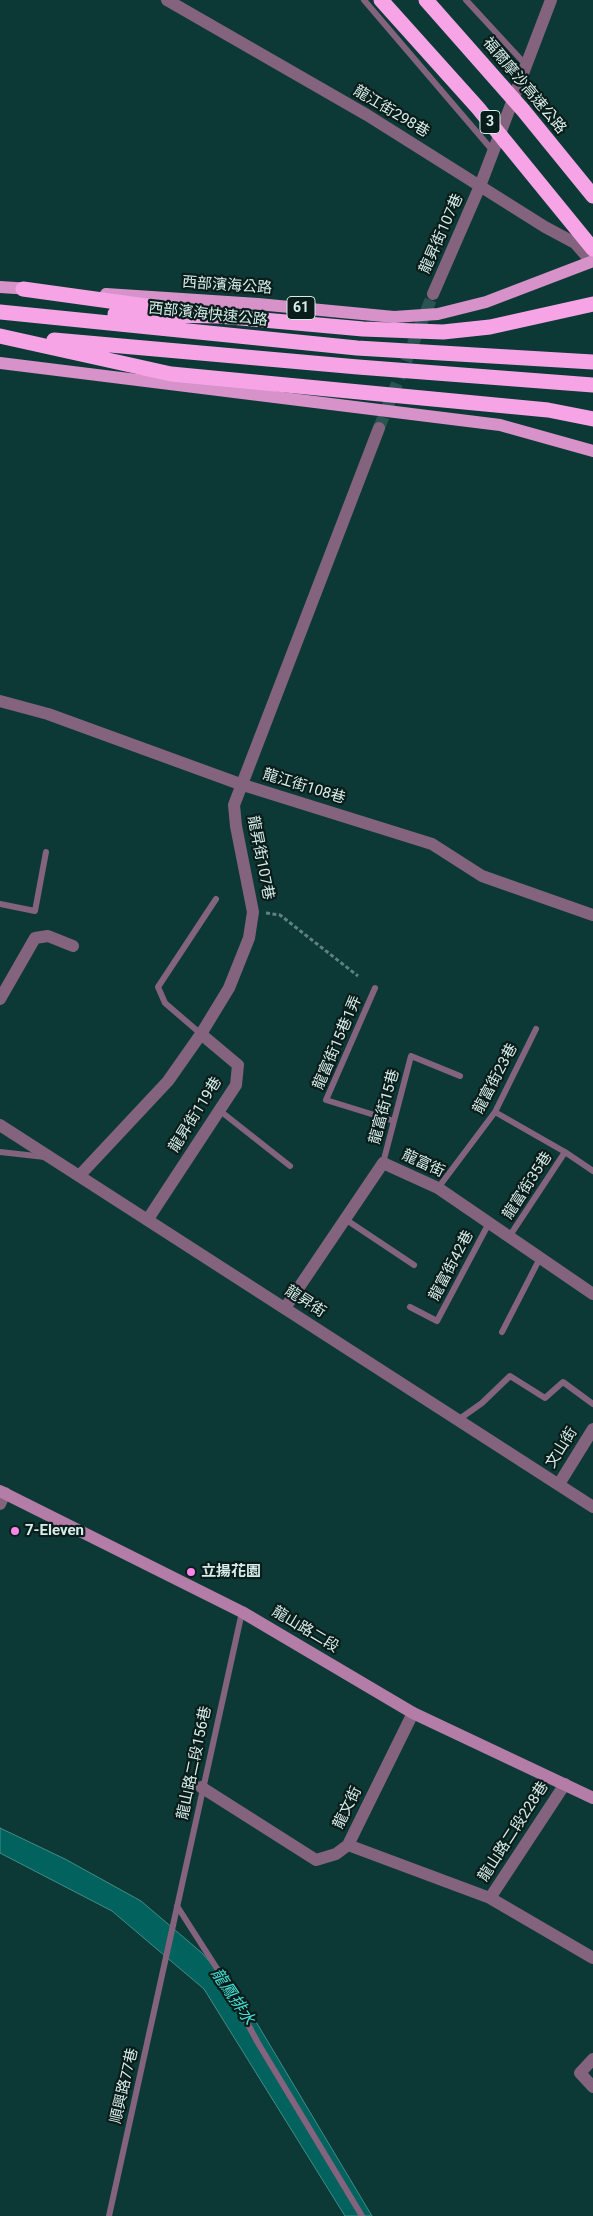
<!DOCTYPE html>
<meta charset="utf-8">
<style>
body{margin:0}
canvas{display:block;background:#0c3936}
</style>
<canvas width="593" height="2216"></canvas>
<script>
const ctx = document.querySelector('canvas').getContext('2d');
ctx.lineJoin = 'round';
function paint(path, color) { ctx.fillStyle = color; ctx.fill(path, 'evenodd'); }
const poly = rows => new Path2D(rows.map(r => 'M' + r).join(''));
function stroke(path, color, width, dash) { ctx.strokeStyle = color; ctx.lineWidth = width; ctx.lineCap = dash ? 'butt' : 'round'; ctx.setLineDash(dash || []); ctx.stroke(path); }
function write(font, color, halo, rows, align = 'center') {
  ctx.font = font + ' Roboto,"Noto Sans TC",sans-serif'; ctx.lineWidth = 4.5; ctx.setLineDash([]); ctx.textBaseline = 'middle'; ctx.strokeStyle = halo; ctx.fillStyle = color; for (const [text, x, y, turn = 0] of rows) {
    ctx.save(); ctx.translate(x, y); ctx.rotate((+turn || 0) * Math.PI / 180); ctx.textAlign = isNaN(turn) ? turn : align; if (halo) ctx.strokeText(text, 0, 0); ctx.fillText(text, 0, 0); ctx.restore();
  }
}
const water = poly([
 [0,1828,65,1859,141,1901,202,1953,243,2000,372,2216,345,2216,204,1989,112,1911,0,1853,0,1828]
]);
paint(water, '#02635e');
stroke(water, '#428c88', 1);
stroke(poly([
 [379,428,433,294]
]), '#2a5451', 12, [12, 6]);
stroke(poly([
 [266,913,280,915,358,976]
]), '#5e827f', 3, [4, 2.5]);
stroke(poly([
 [364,0,493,151],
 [466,0,526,65],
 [0,904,35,911,46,852],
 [375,988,326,1100,394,1121],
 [201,1034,165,1003,158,987,216,899],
 [219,1110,290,1166],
 [495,1112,565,1152],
 [0,1152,45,1157],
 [383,1163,411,1056,460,1076],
 [438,1188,495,1112,536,1029],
 [345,1219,414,1265],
 [509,1237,565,1152,593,1171],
 [410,1307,437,1321,489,1223],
 [502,1332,540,1258],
 [458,1420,482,1403,510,1376,545,1398,563,1382,593,1404],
 [177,1906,223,1978,258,2043,362,2216],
 [109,2216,242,1612]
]), '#84637e', 6);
stroke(poly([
 [167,0,367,115,545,227,575,243,591,261],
 [433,294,480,186,551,0],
 [0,701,48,714,240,784,432,844,482,876,593,915],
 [0,999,35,938,48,936,73,946],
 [0,1125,593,1507],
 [80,1175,168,1081,201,1034,229,988,249,938,253,912,236,826,234,805,379,428],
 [148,1219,236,1085,238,1065,201,1034],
 [285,1308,383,1163,438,1188,593,1294],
 [559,1484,593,1429],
 [0,1504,5,1493],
 [201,1787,316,1860,336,1854,348,1845,413,1713],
 [348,1845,490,1898,593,1958],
 [490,1898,565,1784],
 [593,2059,580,2073,593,2087]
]), '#84637e', 12);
stroke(poly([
 [0,1491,242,1612,413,1713,593,1798]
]), '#b37da8', 12);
stroke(poly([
 [0,287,31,289],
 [106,294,258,304,394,317,438,314,486,302,593,261],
 [0,363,500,425,593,451]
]), '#d692c9', 12);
stroke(poly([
 [23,289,153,307],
 [0,312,357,348,593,362],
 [115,314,219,316,363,329,443,332,490,327,593,304],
 [0,336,171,374,548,410,593,419],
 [54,340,358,367,593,385]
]), '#f7a4e7', 15);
stroke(poly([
 [381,0,478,108,593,249],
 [426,0,523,110,593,196]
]), '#f7a4e7', 15);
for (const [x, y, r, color] of [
 [15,1531,5,"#fa87e7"],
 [191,1572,5,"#fa87e7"]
]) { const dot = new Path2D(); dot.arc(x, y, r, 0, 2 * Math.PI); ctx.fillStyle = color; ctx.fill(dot); stroke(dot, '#0b1d1b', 2); }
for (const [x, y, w] of [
 [490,122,20],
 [301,308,28]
]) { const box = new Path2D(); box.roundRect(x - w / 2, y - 11.5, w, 23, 4); ctx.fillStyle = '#0b1d1b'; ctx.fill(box); stroke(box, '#d6edea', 1); }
write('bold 14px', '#d6edea', null, [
 ["3",490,122],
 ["61",301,308]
]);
write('15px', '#d6edea', '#0b1d1b', [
 ["福爾摩沙高速公路",524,86,50],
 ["龍江街298巷",391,112,31],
 ["龍昇街107巷",442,234,-66],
 ["西部濱海公路",227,286,4],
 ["西部濱海快速公路",208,315,6],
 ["龍江街108巷",304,787,17],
 ["龍昇街107巷",260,858,79],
 ["龍富街15巷1弄",338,1043,-67],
 ["龍富街23巷",496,1079,-62],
 ["龍富街15巷",385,1107,-75],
 ["龍昇街119巷",196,1115,-58],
 ["龍富街",423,1164,25],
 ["龍富街35巷",528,1186,-57],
 ["龍富街42巷",452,1266,-62],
 ["龍昇街",305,1302,33],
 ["文山街",562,1448,-58],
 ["龍山路二段",305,1630,31],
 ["龍山路二段156巷",195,1763,-78],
 ["龍文街",348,1808,-64],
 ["龍山路二段228巷",514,1832,-57],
 ["順興路77巷",125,2086,-77]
]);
write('bold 15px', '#d6edea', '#0b1d1b', [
 ["7-Eleven",25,1531],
 ["立揚花園",201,1572]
], 'left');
write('italic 16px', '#45e1d7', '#0b1d1b', [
 ["龍鳳排水",232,1997,56]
]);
</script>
